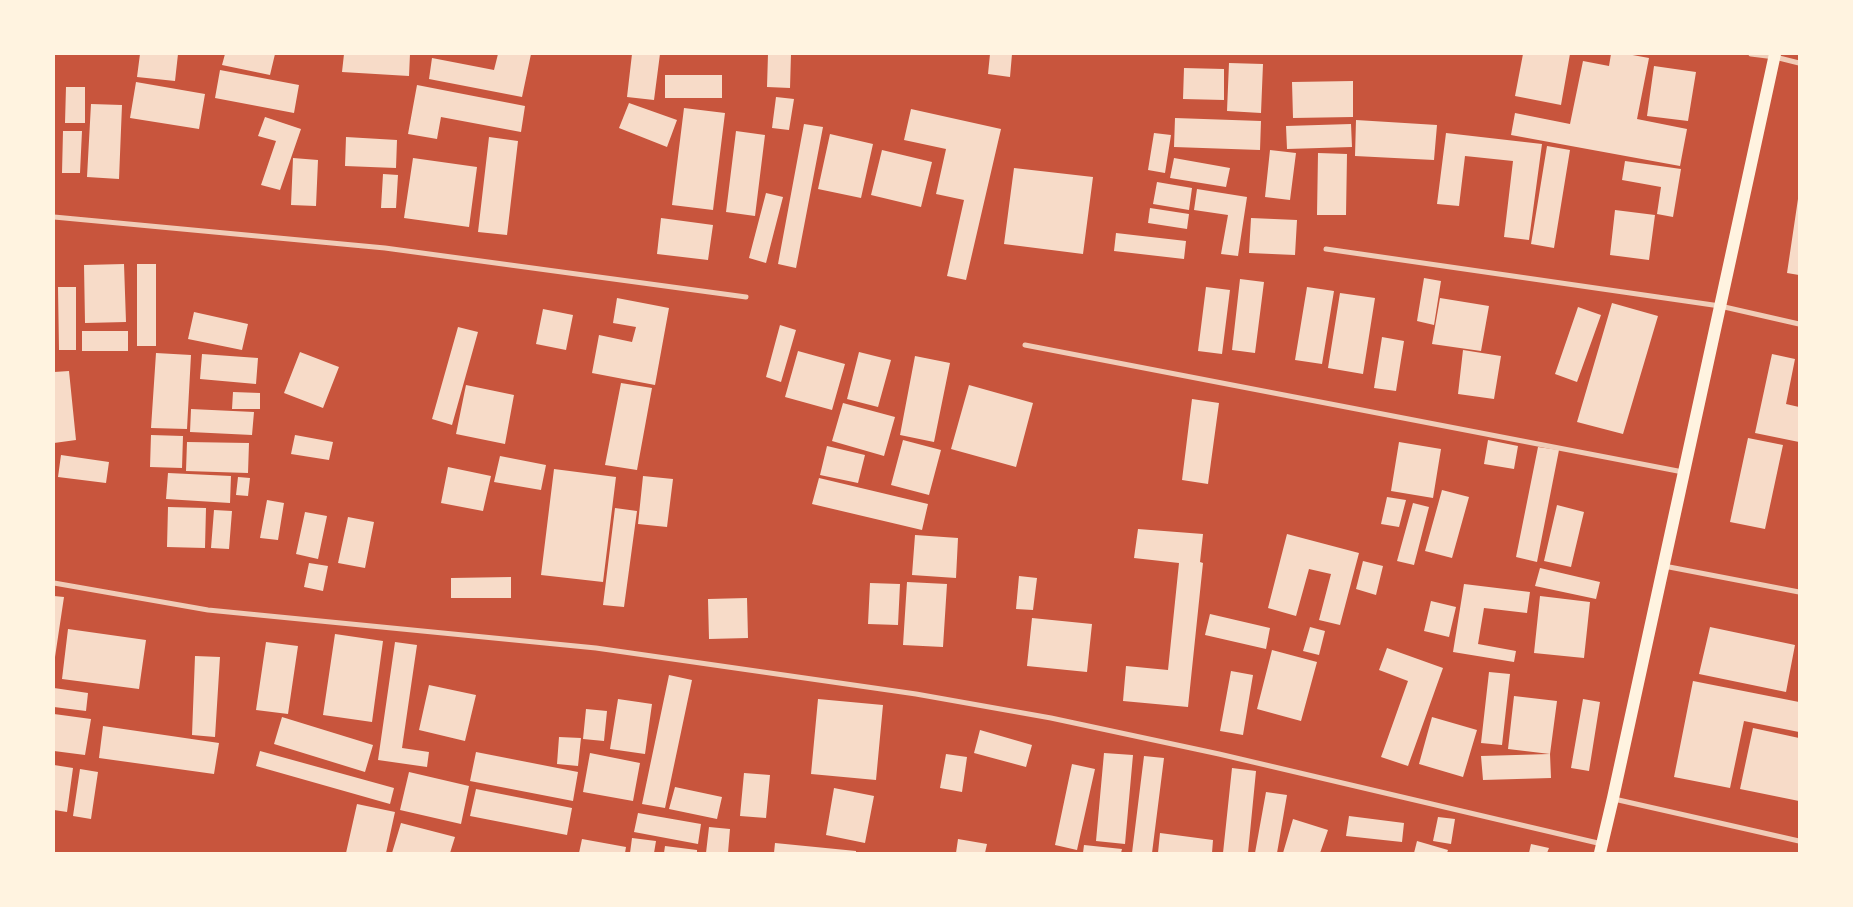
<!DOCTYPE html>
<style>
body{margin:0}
#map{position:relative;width:1853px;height:907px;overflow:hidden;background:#c8553d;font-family:Ubuntu,sans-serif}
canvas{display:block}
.frame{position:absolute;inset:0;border:55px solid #fff3e0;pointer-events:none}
</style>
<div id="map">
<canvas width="1853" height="907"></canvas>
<div class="frame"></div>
</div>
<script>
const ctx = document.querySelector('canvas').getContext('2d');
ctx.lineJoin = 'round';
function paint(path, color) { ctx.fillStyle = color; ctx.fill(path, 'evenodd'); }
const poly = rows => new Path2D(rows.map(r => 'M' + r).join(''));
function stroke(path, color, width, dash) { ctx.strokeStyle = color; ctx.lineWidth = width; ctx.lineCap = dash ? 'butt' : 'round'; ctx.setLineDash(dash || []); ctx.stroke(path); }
paint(poly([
 [140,54,178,54,175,81,137,77],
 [225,54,275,54,270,75,222,65],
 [344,54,410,54,409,76,342,72],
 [498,54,531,54,522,97,429,79,432,58,494,70],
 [632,54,660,54,654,100,627,97],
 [768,54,791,54,790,88,767,87],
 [990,54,1012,54,1010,77,988,74],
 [1523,54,1570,54,1561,105,1515,96],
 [1611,54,1627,54,1649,58,1637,119,1687,129,1680,166,1511,135,1515,113,1570,124,1583,61,1609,66],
 [1229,63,1263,64,1261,113,1227,111],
 [1654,66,1696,72,1688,121,1647,116],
 [1184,68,1224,69,1224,100,1183,99],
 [220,70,299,85,294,113,215,98],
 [665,75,722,75,722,98,665,98],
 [1353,81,1353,117,1293,118,1292,82],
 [136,82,205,94,199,129,130,118],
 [417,85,525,106,521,132,441,117,437,139,408,134],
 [66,87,85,87,85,123,65,123],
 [776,97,794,99,789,130,772,128],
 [629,103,677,120,667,147,619,128],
 [91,104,122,105,119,179,87,177],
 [684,108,725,113,713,210,672,205],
 [911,109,1001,129,966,280,947,276,964,200,936,194,946,149,904,140],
 [265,117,301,129,280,190,261,185,276,141,258,136],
 [1175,118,1261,121,1260,150,1174,147],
 [1356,120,1437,125,1434,160,1355,156],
 [804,124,823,127,796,268,778,264],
 [1351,124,1352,147,1287,149,1286,126],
 [63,131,82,131,80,173,62,173],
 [736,131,765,135,755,216,726,212],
 [1154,133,1171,135,1165,173,1148,170],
 [1446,133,1542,144,1529,240,1504,237,1513,161,1465,156,1459,206,1437,204],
 [830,134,873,144,861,198,818,189],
 [346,137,397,140,396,168,345,166],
 [489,137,518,141,507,235,478,232],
 [1547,146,1570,150,1554,248,1531,244],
 [882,150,932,162,921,207,871,195],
 [1270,150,1296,153,1290,200,1265,197],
 [1318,153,1347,154,1346,215,1317,215],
 [293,158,318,160,316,206,291,205],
 [413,158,477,167,469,227,404,218],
 [1174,158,1230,168,1226,187,1170,178],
 [1625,161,1681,169,1673,217,1657,214,1661,187,1622,180],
 [1014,168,1093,177,1083,254,1004,244],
 [383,174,398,175,396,208,381,208],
 [1157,182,1192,188,1189,210,1153,204],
 [1197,189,1247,197,1238,256,1221,254,1228,215,1194,210],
 [766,193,783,197,766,263,749,258],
 [1798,199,1799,199,1799,275,1787,273],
 [1150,208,1189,214,1187,229,1148,223],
 [1615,210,1655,215,1649,260,1610,255],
 [661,218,713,225,708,260,657,254],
 [1251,218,1297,220,1295,255,1249,253],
 [1116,233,1186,241,1184,259,1114,251],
 [124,264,126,322,85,323,84,265],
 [137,264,156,264,156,346,137,346],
 [1424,278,1441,281,1434,325,1417,321],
 [1240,279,1264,282,1255,353,1232,350],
 [58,287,76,287,76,350,59,350],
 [1206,287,1230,290,1222,354,1198,351],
 [1307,287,1334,291,1322,364,1295,360],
 [1340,293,1375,298,1363,374,1328,368],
 [617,298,669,308,655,385,592,373,599,335,632,342,636,327,613,323],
 [1440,298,1489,306,1481,351,1432,344],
 [1612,303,1658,316,1623,434,1577,422],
 [1578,307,1601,315,1577,382,1555,374],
 [543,309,573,315,566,350,536,344],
 [194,312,248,324,242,350,188,339],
 [780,325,796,330,781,382,766,377],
 [458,327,478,332,452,425,432,419],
 [82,331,128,331,128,351,82,351],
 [1382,337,1404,341,1396,391,1374,388],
 [1463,350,1501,356,1494,399,1458,394],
 [798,351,845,364,832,410,785,397],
 [300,352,339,367,323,408,284,393],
 [859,352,891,360,878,407,847,399],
 [156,353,191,355,187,429,151,428],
 [202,354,258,358,256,384,200,379],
 [1772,354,1795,359,1786,404,1799,407,1799,442,1755,433],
 [915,356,950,363,934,442,900,435],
 [69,371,76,440,54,443,54,372],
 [621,383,652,388,637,470,605,465],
 [466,385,514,395,505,444,456,434],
 [969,385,1033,403,1016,467,951,449],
 [233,392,260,393,260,409,232,409],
 [1192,399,1219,403,1208,484,1182,480],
 [843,403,895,417,884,456,832,441],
 [191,409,254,412,252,435,190,432],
 [151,435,183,436,182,468,150,467],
 [295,435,333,442,329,460,291,454],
 [1748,438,1783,445,1765,529,1730,522],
 [903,440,941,450,929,495,891,485],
 [1488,440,1518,446,1514,469,1484,464],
 [187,442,249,443,248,473,186,471],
 [1399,442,1441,449,1433,498,1391,491],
 [827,446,865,455,858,483,820,475],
 [1538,447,1559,450,1537,562,1516,557],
 [61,455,109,462,106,483,58,477],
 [500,456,546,465,541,490,494,482],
 [448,467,491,476,483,511,441,503],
 [554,469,616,477,603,582,541,575],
 [168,473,231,476,230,503,166,499],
 [643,476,673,479,667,527,638,524],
 [238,477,250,478,248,496,236,495],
 [819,478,928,504,922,530,812,504],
 [1442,490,1469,497,1452,558,1425,551],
 [1387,497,1406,500,1399,527,1381,524],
 [267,500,284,503,278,540,260,538],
 [1413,503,1429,507,1414,565,1397,561],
 [1557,505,1584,512,1571,567,1544,561],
 [168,507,206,508,205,548,167,547],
 [615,508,637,511,624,607,603,605],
 [214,510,232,511,229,549,211,548],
 [305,512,327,516,318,559,296,554],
 [348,517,374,522,365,568,338,563],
 [1138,529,1203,534,1200,562,1203,563,1188,707,1123,701,1126,666,1168,670,1179,563,1134,558],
 [1287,534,1359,553,1340,625,1319,620,1331,574,1309,569,1296,616,1268,608],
 [915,535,958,538,956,578,912,575],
 [1363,561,1383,566,1376,595,1356,589],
 [309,563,328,566,323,591,304,587],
 [1540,568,1600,582,1596,599,1535,586],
 [1019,576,1037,578,1033,610,1016,609],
 [511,577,511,598,451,598,451,578],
 [907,582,947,584,943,647,903,645],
 [870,583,900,584,898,625,868,624],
 [1464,584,1530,592,1527,613,1484,608,1478,644,1516,651,1514,662,1453,652],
 [54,596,64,597,55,657,54,657],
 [1540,596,1590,602,1584,658,1534,653],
 [747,598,748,638,709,639,708,599],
 [1431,601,1456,607,1449,637,1424,631],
 [1210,614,1270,628,1266,649,1205,635],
 [1032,618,1092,624,1087,672,1027,666],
 [1310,627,1325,631,1319,655,1303,651],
 [1710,627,1795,645,1786,692,1699,674],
 [68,629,146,640,139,689,62,679],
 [335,634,383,641,372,722,323,715],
 [266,642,298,646,288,714,256,710],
 [395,642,417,645,402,748,429,752,427,767,378,760],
 [1387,648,1443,668,1408,766,1381,757,1408,681,1379,670],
 [1272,650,1317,662,1301,721,1257,709],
 [195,656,220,657,215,737,192,735],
 [1231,671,1253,675,1243,735,1220,731],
 [1489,672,1510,674,1502,745,1481,743],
 [669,675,692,680,665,808,642,804],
 [1693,681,1799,702,1799,732,1744,721,1730,788,1674,777],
 [429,685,476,695,465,741,419,730],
 [54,688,88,693,86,711,54,707],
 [1514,696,1557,701,1550,754,1551,778,1483,780,1481,756,1550,754,1508,749],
 [618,699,652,704,645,754,610,749],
 [818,699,883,705,876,780,811,774],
 [1583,699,1600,702,1589,771,1571,768],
 [586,709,607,711,604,741,583,739],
 [54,714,91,719,85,755,54,751],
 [282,717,373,745,365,772,274,744],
 [1432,717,1477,730,1463,777,1419,764],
 [103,726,219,743,214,774,99,758],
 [1753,728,1799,738,1799,801,1740,789],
 [980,730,1032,745,1026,767,974,753],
 [559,737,581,738,578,766,557,764],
 [260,751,394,788,390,804,256,766],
 [476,752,578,772,573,801,470,781],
 [590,753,640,763,633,801,583,792],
 [1104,753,1133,755,1125,844,1096,841],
 [946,754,967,757,962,792,940,788],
 [1144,756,1164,758,1152,853,1132,853],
 [1072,764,1095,769,1077,850,1055,845],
 [54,765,73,768,67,812,54,810],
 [1232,768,1256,771,1248,853,1223,853],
 [80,769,98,772,91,819,73,816],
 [409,772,469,786,461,824,400,810],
 [744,773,770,775,766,818,740,816],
 [675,787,722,797,717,819,669,809],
 [834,788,874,796,865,843,826,835],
 [476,789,572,808,567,835,470,816],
 [1266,792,1287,795,1277,853,1255,853],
 [357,804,395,812,386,853,346,853],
 [638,813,701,824,698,844,634,832],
 [1349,816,1404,823,1402,842,1346,836],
 [1438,817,1455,819,1451,844,1433,841],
 [1293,819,1328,830,1320,853,1283,853],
 [401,823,455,837,450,853,392,853],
 [709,827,730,829,728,853,706,853],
 [1160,833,1213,840,1212,853,1158,853],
 [632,838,656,841,654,853,630,853],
 [582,839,626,847,625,853,579,853],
 [958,839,987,844,985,853,956,853],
 [1417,841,1448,850,1447,853,1414,853],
 [775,843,856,851,856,853,774,853],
 [1531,844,1549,848,1547,853,1529,853],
 [1084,845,1122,849,1121,853,1083,853],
 [665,846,697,850,697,853,664,853]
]), '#f7dbc8');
stroke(poly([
 [1751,54,1775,57,1799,63],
 [54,217,385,248,746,297],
 [1326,249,1720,306,1799,324],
 [1025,345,1683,472],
 [1664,566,1799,592],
 [54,583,208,610,596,648,916,694,1051,718,1219,754,1602,844],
 [1614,799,1799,841]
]), '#f1ccb7', 5);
stroke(poly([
 [1600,853,1613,798,1775,54]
]), '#fff3e0', 12);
</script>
